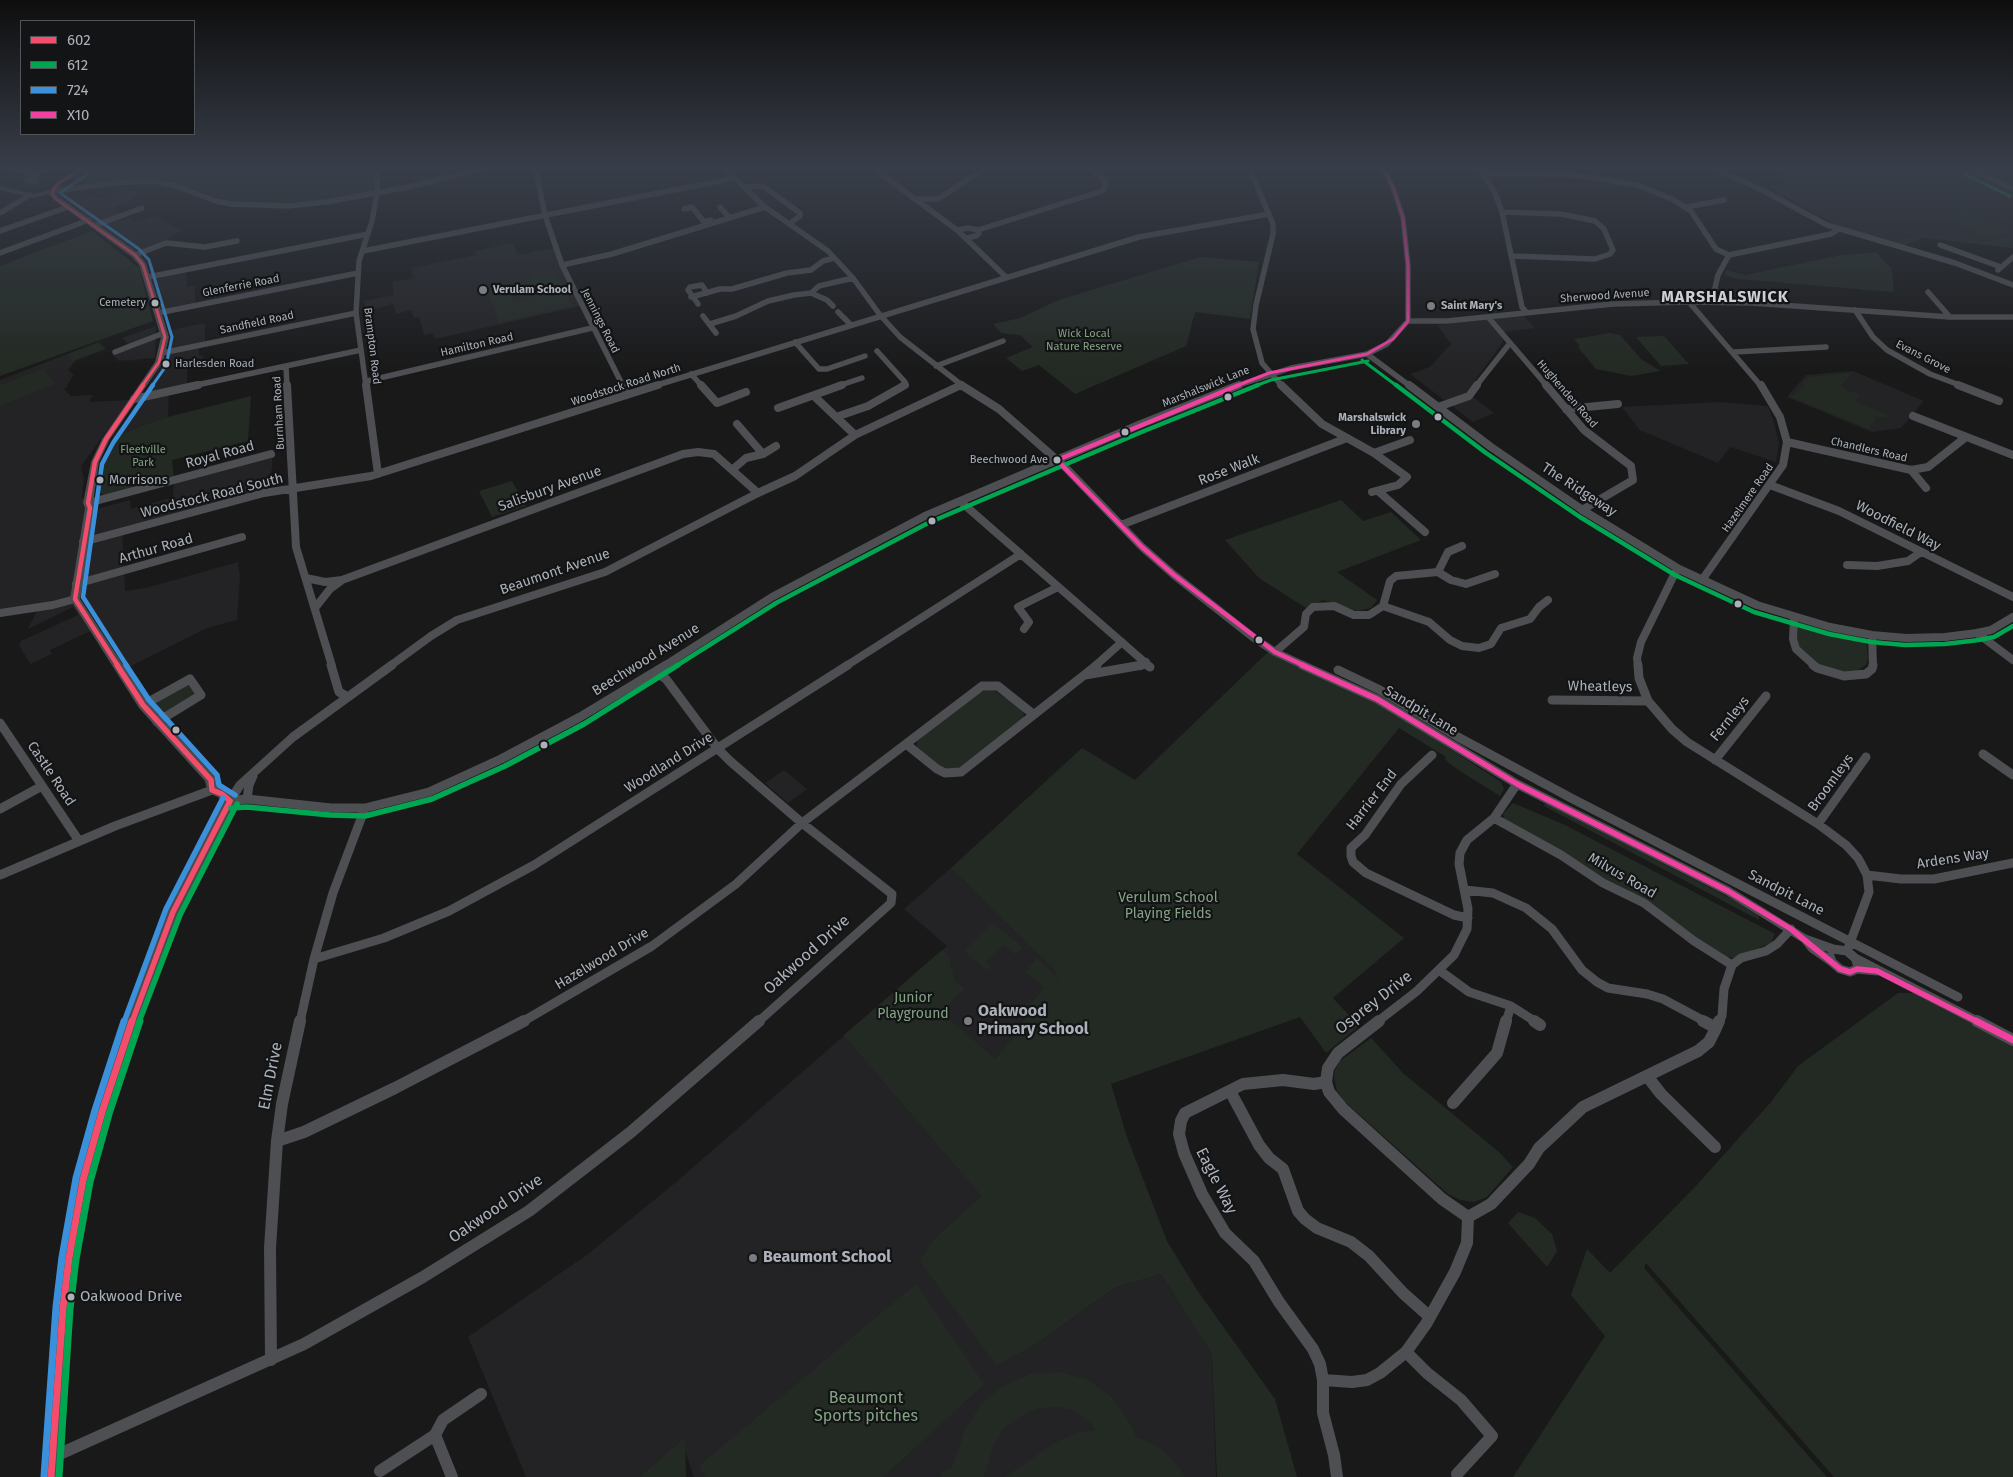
<!DOCTYPE html>
<style>
body{margin:0}
#map{position:relative;width:2013px;height:1477px;overflow:hidden;background:#191919;font-family:"Fira Sans",sans-serif}
canvas{display:block}
.legend{position:absolute;left:20px;top:20px;width:175px;height:115px;box-sizing:border-box;background:#131415;border:1px solid #505357;margin:0;padding:6px 9px;list-style:none;font-size:15px;color:#acb1b9}
.legend li{display:flex;align-items:center;gap:10px;height:25px}
.legend b{width:25px;border:1px solid #505357}
</style>
<div id="map">
<canvas width="2013" height="1477"></canvas>
<ul class="legend">
<li><b style="height:6px;background:#f44d6c"></b>602</li>
<li><b style="height:6px;background:#00a651"></b>612</li>
<li><b style="height:6px;background:#3a90db"></b>724</li>
<li><b style="height:6px;background:#f240a1"></b>X10</li>
</ul>
</div>
<script>
const ctx = document.querySelector('canvas').getContext('2d');
ctx.lineJoin = 'round';
function paint(path, color) { ctx.fillStyle = color; ctx.fill(path, 'evenodd'); }
const poly = rows => new Path2D(rows.map(r => 'M' + r).join(''));
function stroke(path, color, width, dash) { ctx.strokeStyle = color; ctx.lineWidth = width; ctx.lineCap = dash ? 'butt' : 'round'; ctx.setLineDash(dash || []); ctx.stroke(path); }
function write(font, color, halo, rows, align = 'center') {
  ctx.font = font + ' "Fira Sans",sans-serif'; ctx.lineWidth = 4.5; ctx.setLineDash([]); ctx.textBaseline = 'middle'; ctx.strokeStyle = halo; ctx.fillStyle = color; for (const [text, x, y, turn = 0] of rows) {
    ctx.save(); ctx.translate(x, y); ctx.rotate((+turn || 0) * Math.PI / 180); ctx.textAlign = isNaN(turn) ? turn : align; if (halo) ctx.strokeText(text, 0, 0); ctx.fillText(text, 0, 0); ctx.restore();
  }
}
paint(poly([
 [1764,167,1943,167,2013,196,2013,236,1986,241,1916,234,1892,242,1837,226,1769,187,1790,180],
 [129,189,142,194,133,197,135,199,114,207,124,214,116,218,121,221,129,218,134,222,154,216,184,231,172,235,164,243,138,252,126,246,80,213,82,211,60,195,60,193,72,190,68,195,69,201,89,195,102,198],
 [513,243,518,255,554,248,580,306,435,339,433,333,424,335,419,317,414,318,411,310,396,314,393,304,366,311,364,301,394,295,392,282,413,278,411,268,476,255,475,251],
 [186,269,187,287,195,285,195,304,159,312,150,276],
 [1523,315,1535,328,1504,332,1503,342,1467,392,1494,413,1473,422,1410,374,1430,367,1451,344,1437,325],
 [205,323,205,343,199,345,199,356,203,355,203,363,187,367,187,387,169,391,168,417,138,427,125,433,114,435,147,389,170,349,171,330],
 [156,326,155,358,119,361,112,354,130,346,122,338],
 [99,342,106,349,75,361,68,370,74,375,67,385,68,387,64,389,71,396,93,395,89,402,130,400,81,466,84,479,82,497,87,502,89,511,130,500,131,509,173,497,174,483,272,457,272,469,265,491,122,529,125,591,146,588,238,562,240,576,237,620,207,628,123,670,99,627,50,650,52,654,30,664,19,645,21,641,78,615,73,607,28,629,40,605,0,610,0,380],
 [1853,371,1924,401,1901,428,1872,432,1787,397,1806,375],
 [1720,402,1768,406,1774,422,1779,443,1776,462,1730,447,1718,463,1640,430,1622,407],
 [784,770,807,789,788,803,765,783],
 [951,868,1054,970,1070,1005,982,1197,934,1239,1038,1343,1114,1288,1161,1274,1212,1355,1216,1477,694,1477,685,1451,653,1477,526,1477,468,1337,588,1254,675,1183,947,946,904,909]
]), '#232325');
paint(poly([
 [88,167,374,167,375,182,374,191,315,201,285,203,236,203,163,179,130,179,79,184,80,182,78,179,69,179],
 [1896,167,1958,167,2013,192,2013,196,1951,170,1995,191,1960,202,1889,169],
 [1971,167,2013,167,2013,187],
 [1964,208,1987,219,2012,231,1989,238,1941,215],
 [92,231,139,268,153,321,0,376,0,266],
 [1920,233,1986,241,2013,236,2013,248,1925,238,1902,246,1892,242],
 [1876,252,1892,269,1894,292,1738,279,1725,275,1726,270,1745,275,1837,256],
 [1201,257,1259,262,1250,319,1195,312,1186,346,1075,394,1039,365,1022,371,1006,358,1033,347,1020,335,1001,333,993,324,1020,318,1061,299],
 [553,271,556,278,559,277,572,306,499,323,488,293,510,288,514,301,534,296,528,278,532,275],
 [1610,333,1620,335,1641,359,1661,371,1631,376,1596,369,1578,347,1580,346,1574,339],
 [1664,336,1689,364,1661,366,1636,337],
 [98,343,104,349,73,361,68,354],
 [43,369,56,384,0,406,0,385],
 [1852,373,1841,385,1844,389,1860,395,1855,401,1888,415,1886,417,1877,417,1868,429,1791,397,1806,386,1802,384,1809,377],
 [251,396,248,441,172,460,174,479,107,496,100,493,101,476,108,448,114,435,125,433,138,427,168,417],
 [512,481,526,506,492,517,479,491],
 [1341,500,1363,521,1391,512,1421,540,1337,572,1377,600,1371,608,1358,611,1323,600,1306,608,1259,578,1225,540],
 [1796,621,1866,637,1868,659,1866,665,1855,672,1846,672,1824,668,1805,656,1796,642],
 [1268,652,1342,685,1401,717,1501,782,1504,789,1500,796,1471,778,1450,764,1445,759,1446,757,1399,728,1297,854,1404,938,1333,998,1359,1026,1326,1053,1300,1017,1111,1084,1127,1137,1167,1241,1197,1290,1275,1399,1297,1477,1217,1477,1212,1355,1161,1274,1114,1288,1038,1343,996,1365,920,1261,934,1239,982,1196,844,1035,942,950,949,957,955,981,964,989,939,1014,949,1019,995,1059,1018,1033,1015,1030,1031,1013,1026,1009,1045,988,1025,972,1037,959,1052,972,1058,980,1054,970,951,868,1082,748,1135,780],
 [189,680,200,694,158,718,146,703],
 [987,690,995,691,1023,709,1024,719,955,771,941,768,916,747,918,738,979,693],
 [1513,803,1565,825,1775,934,1771,943,1734,958,1727,957,1618,888,1504,819,1503,814],
 [1545,803,1759,913,1759,920,1544,806],
 [992,923,1022,947,1015,954,1004,945,986,961,991,966,986,970,964,951],
 [1898,993,1918,993,2013,1043,2013,1477,1834,1477,1646,1263,1644,1268,1827,1477,1513,1477,1605,1336,1571,1295,1587,1249,1610,1273,1695,1187,1771,1102,1798,1066],
 [1371,1038,1404,1074,1499,1152,1513,1167,1487,1197,1474,1202,1461,1200,1448,1194,1343,1100,1337,1091,1334,1078,1335,1070,1340,1061],
 [1518,1212,1535,1218,1552,1234,1557,1251,1547,1267,1508,1223],
 [916,1284,984,1384,883,1477,705,1477,699,1466],
 [1059,1372,1086,1379,1110,1396,1128,1420,1137,1438,1144,1440,1163,1450,1180,1469,1185,1477,1005,1477,1058,1441,1079,1432,1096,1430,1090,1422,1076,1411,1058,1407,1037,1408,1017,1418,1003,1429,993,1447,984,1477,941,1477,940,1474,953,1466,965,1430,981,1404,1002,1387,1030,1374],
 [685,1438,686,1477,640,1477]
]), '#232a23');
stroke(poly([
 [535,167,545,215,562,265,623,386],
 [723,167,765,207,828,251,853,278,880,315,900,337,963,386],
 [872,167,957,230,1006,277],
 [1249,167,1273,224,1273,234,1256,305,1253,329,1262,363,1282,386],
 [1478,167,1494,191,1502,212,1522,307,1526,312],
 [1711,167,1762,190,1827,225,1955,263,2013,285],
 [1967,167,2013,189],
 [8,169,36,175],
 [1483,173,1578,175,1637,185,1672,199,1691,211,1716,249,1729,255],
 [36,181,26,181,49,167],
 [745,187,763,186,800,213,800,216,789,224],
 [53,191,114,183,154,181,176,186,216,201,231,204,288,206,326,202,409,187,489,167],
 [916,199,938,199,987,167],
 [720,207,730,218],
 [1686,207,1724,200],
 [684,209,692,207,704,222,711,220],
 [1502,212,1561,214,1595,221,1604,229,1613,250,1610,254,1595,259,1512,256],
 [0,213,30,195],
 [96,225,142,208],
 [957,230,968,228,978,230],
 [0,231,68,207],
 [967,238,976,236,979,233,978,230,1102,191,1106,185,1104,179,1087,167],
 [1940,245,2001,267],
 [363,251,735,178],
 [0,253,89,220],
 [135,255,166,243,205,247,237,241],
 [562,265,612,254,765,207],
 [1998,270,2013,257],
 [148,277,368,234],
 [1928,292,1950,317],
 [811,293,819,286,853,278],
 [691,297,720,289,732,289,787,273,811,270,823,261,834,258],
 [1689,302,1761,386],
 [1717,302,1714,298,1714,292,1718,275,1729,255,1831,234,1839,229],
 [698,304,688,290,690,287,702,285,707,293],
 [1855,310,1873,337,1887,350,1930,374,1962,386],
 [838,312,850,324],
 [158,313,358,273],
 [703,316,716,333],
 [1488,317,1547,386],
 [1408,321,1447,321,1613,304,1689,302,1752,303,1950,317,2013,317],
 [710,324,736,316,768,301,794,295,811,293,827,300,833,306],
 [795,342,819,369,827,369,865,356],
 [877,351,905,382,904,386],
 [115,352,164,333],
 [1734,352,1826,347],
 [162,353,356,313],
 [1367,354,1410,386],
 [286,366,287,386],
 [936,366,1003,341],
 [691,374,702,386],
 [367,381,592,328],
 [192,386,361,350],
 [366,386,356,313,359,261,372,221,377,194,378,167],
 [654,386,1139,237,1269,214],
 [838,386,862,378],
 [958,386,961,385],
 [1236,386,1291,368,1367,354,1387,344,1408,321,1408,265,1403,218,1394,190,1383,167],
 [1476,386,1510,343]
]), '#4e4f52', 5.5);
stroke(poly([
 [287,385,296,547,332,666],
 [366,385,378,474],
 [622,385,627,395],
 [701,385,717,403,746,392],
 [961,385,999,409,1065,467,1142,547,1174,575,1254,638,1275,652,1305,666],
 [1281,385,1322,424,1374,453,1407,477,1398,485,1372,492],
 [1409,385,1491,447,1584,511,1679,569,1757,605,1830,627,1872,635,1906,638,1945,637,1977,633,1991,630,2013,617],
 [1546,385,1584,430,1631,466,1633,480,1582,510],
 [1958,385,1999,401],
 [814,396,855,435],
 [134,399,198,385],
 [1438,407,1469,396,1477,385],
 [778,408,842,385],
 [1566,409,1618,404],
 [1913,416,2013,455],
 [836,417,868,406,905,385],
 [737,424,763,454],
 [1787,442,1911,470,1928,467,1966,437],
 [1374,453,1410,440],
 [733,469,746,458,763,454,776,446],
 [1911,470,1926,488],
 [1770,485,1839,511,2013,597],
 [1378,491,1425,532],
 [960,501,1149,666],
 [88,503,271,454],
 [1121,525,1347,438],
 [83,542,264,493,371,476,658,385],
 [1847,565,1877,566,1908,561,1921,552],
 [1438,572,1451,580,1466,584,1495,574],
 [306,578,325,582,342,580,683,454,698,452,714,454,758,493],
 [1702,580,1783,465,1787,442,1780,417,1761,385],
 [76,584,242,537],
 [1383,606,1429,622,1450,640,1462,646,1479,648,1491,644,1501,628,1530,619,1539,607,1548,600],
 [315,608,330,589,341,581],
 [0,613,53,605,75,599],
 [1794,617,1793,639,1796,649,1815,666],
 [1024,629,1029,622,1018,607,1058,587],
 [1977,633,2013,660],
 [1872,635,1873,666],
 [1275,652,1304,627,1306,614,1313,607,1334,606,1354,615,1369,615,1383,606,1390,581,1396,576,1438,572,1448,552,1462,546],
 [390,666,431,636,457,620,605,572,758,493,795,476,855,435,961,385],
 [664,666,772,597,925,516,1141,424,1239,385],
 [846,666,1021,554],
 [1095,666,1122,642],
 [1140,666,1146,662],
 [1638,666,1637,658,1641,642,1675,573,1679,569]
]), '#4e4f52', 8);
stroke(poly([
 [331,665,339,692,348,697],
 [1147,665,1150,667],
 [1302,665,1377,699,1517,784,1728,891,1805,939,1812,948,1832,962],
 [1638,665,1639,678,1648,701,1672,729,1687,742,1818,824,1846,845,1858,858,1867,875,1869,892,1847,951],
 [1813,665,1817,668,1844,676,1866,674,1872,669,1873,665],
 [1338,670,1380,690,1458,737,1571,798,1958,997],
 [655,672,666,679,718,749,730,761,802,823,892,894,891,903,758,1022],
 [1085,675,1142,665],
 [1552,700,1648,701],
 [143,705,190,679,201,695,157,722],
 [0,723,79,841],
 [906,744,937,769,945,773,961,772,1097,665],
 [1983,754,2013,775],
 [1432,755,1401,784,1365,835,1351,848,1351,856,1353,862,1366,873,1454,915,1468,918],
 [1715,760,1766,696],
 [247,799,249,785,253,776],
 [230,801,247,799,331,808,365,808,429,792,501,759,580,717,666,665],
 [230,801,240,785,293,737,392,665],
 [0,809,42,786],
 [1494,818,1561,855,1603,883,1644,903,1694,941,1732,965],
 [1818,824,1866,757],
 [0,875,115,826,212,790],
 [1867,875,1901,879,1934,879,2013,863],
 [1465,890,1493,893,1526,908,1552,929,1582,970,1597,982,1608,988,1647,994,1663,999,1706,1022],
 [1805,939,1833,949,1847,951,1855,958,1858,966,1857,969],
 [1830,956,1832,962,1840,969,1850,972,1857,969],
 [1855,958,1979,1022],
 [314,959,384,938,449,911,534,865,848,665],
 [1857,969,1877,971],
 [1439,970,1469,992,1511,1006,1536,1022],
 [300,1022,314,959,333,893,365,808],
 [522,1022,652,946,736,884,802,823,982,686,998,686,1033,714],
 [1377,1022,1417,991,1454,955,1467,929,1468,909,1459,864,1460,853,1467,840,1494,818,1517,784],
 [1506,1022,1511,1006],
 [1719,1022,1722,1016,1724,989,1732,965,1741,958,1766,951,1777,944,1791,929]
]), '#4e4f52', 9);
stroke(poly([
 [1379,1021,1338,1053,1328,1068,1326,1082,1329,1092,1343,1109,1442,1199,1468,1217],
 [1534,1021,1540,1025],
 [1703,1021,1716,1028,1719,1021],
 [1977,1021,2013,1040],
 [1647,1076,1661,1094,1715,1147],
 [1326,1082,1314,1084,1283,1080,1243,1084,1185,1113,1181,1121,1179,1134,1184,1153,1202,1194,1225,1233,1254,1261,1279,1302,1313,1349,1320,1364,1323,1380,1323,1413,1334,1455,1337,1477],
 [1230,1091,1259,1145,1269,1158,1283,1169,1298,1211,1305,1219,1317,1228,1351,1242,1369,1256,1403,1293,1430,1317],
 [1453,1103,1497,1053,1506,1021],
 [277,1141,304,1132,395,1088,524,1021],
 [1468,1217,1491,1204,1529,1164,1539,1148,1583,1107,1698,1051,1709,1042,1716,1028],
 [1406,1352,1427,1373,1461,1400,1492,1436,1457,1474],
 [271,1360,270,1248,277,1141,282,1104,300,1021],
 [1323,1380,1352,1382,1367,1380,1380,1373,1406,1352,1426,1324,1455,1272,1467,1243,1468,1217],
 [53,1457,304,1344,423,1277,529,1211,631,1132,759,1021],
 [380,1471,435,1435],
 [452,1477,435,1435,443,1420,481,1394]
]), '#4e4f52', 12);
paint(poly([
 [81,167,88,167,61,184,55,194,138,253,146,263,169,337,163,362,110,439,99,462,93,503,95,508,80,599,147,702,215,777,218,787,226,791,236,801,179,913,135,1032,109,1112,90,1180,77,1258,71,1308,60,1477,42,1477,55,1308,61,1258,76,1180,95,1112,121,1032,167,912,223,802,218,797,208,793,205,781,139,708,70,599,85,508,83,503,91,462,102,439,155,362,161,337,139,265,132,257,54,200,49,194,34,198,0,190,0,186,34,194,50,190,57,182,81,167]
]), '#4b4c4e');
stroke(poly([
 [85,167,59,183,54,188,52,194,56,199,135,255,143,265,165,337,159,362,142,386]
]), '#f44d6c', 3);
stroke(poly([
 [118,666,75,599,90,508,88,503,95,462,106,439,143,385]
]), '#f44d6c', 4.5);
stroke(poly([
 [117,665,143,705,211,780,212,790,222,794,230,801],
 [132,1022,173,912,230,801]
]), '#f44d6c', 5.5);
stroke(poly([
 [51,1477,63,1308,69,1258,83,1180,102,1112,132,1021]
]), '#f44d6c', 7);
stroke(poly([
 [1964,174,2010,196],
 [1362,360,1397,386],
 [1255,386,1271,380,1368,361]
]), '#00a651', 3);
stroke(poly([
 [1396,385,1486,453,1580,517,1675,575,1754,612,1829,634,1871,642,1905,645,1945,644,1979,640,1994,637,2013,626],
 [676,666,776,603,928,523,1144,431,1258,385]
]), '#00a651', 4.5);
stroke(poly([
 [231,808,247,807,330,815,365,816,432,799,505,766,584,724,678,665],
 [139,1022,180,915,237,804]
]), '#00a651', 5.5);
stroke(poly([
 [59,1477,70,1309,76,1259,90,1182,109,1114,140,1021]
]), '#00a651', 7);
stroke(poly([
 [89,173,60,193,139,249,149,260,172,337,166,366,152,386]
]), '#3a90db', 3);
stroke(poly([
 [127,666,83,597,102,464,113,443,153,385]
]), '#3a90db', 4.5);
stroke(poly([
 [126,665,149,700,217,775,219,785,235,795],
 [124,1022,166,909,223,798]
]), '#3a90db', 5.5);
stroke(poly([
 [44,1476,56,1307,62,1257,76,1178,95,1110,124,1021]
]), '#3a90db', 7);
stroke(poly([
 [1236,386,1269,373,1367,354,1393,339,1408,321,1408,265,1403,218,1394,190,1383,167]
]), '#f240a1', 3);
stroke(poly([
 [1057,460,1142,547,1174,575,1275,652,1305,666],
 [1057,460,1239,385]
]), '#f240a1', 4.5);
stroke(poly([
 [1302,665,1377,699,1517,784,1728,891,1791,929,1840,969,1850,972,1857,969,1877,971,1978,1022]
]), '#f240a1', 5.5);
stroke(poly([
 [1976,1021,2013,1040]
]), '#f240a1', 7);
const sky = ctx.createLinearGradient(0, 0, 0, 374);
sky.addColorStop(0, '#0e0e0e');
sky.addColorStop(0.45, '#383e49');
sky.addColorStop(1, '#383e4900');
ctx.fillStyle = sky;
ctx.fillRect(0, 0, 2013, 374);
for (const [x, y, r, color] of [
 [483,290,5,"#797c81"],
 [155,303,4.5,"#acb1b9"],
 [1431,306,5,"#797c81"],
 [166,364,4.5,"#acb1b9"],
 [1228,397,4.5,"#acb1b9"],
 [1438,417,4.5,"#acb1b9"],
 [1416,424,5,"#797c81"],
 [1125,432,4.5,"#acb1b9"],
 [1057,460,4.5,"#acb1b9"],
 [100,480,4.5,"#acb1b9"],
 [932,521,4.5,"#acb1b9"],
 [1738,604,4.5,"#acb1b9"],
 [1259,640,4.5,"#acb1b9"],
 [176,730,4.5,"#acb1b9"],
 [544,745,4.5,"#acb1b9"],
 [968,1021,5,"#797c81"],
 [753,1258,5,"#797c81"],
 [71,1297,4.5,"#acb1b9"]
]) { const dot = new Path2D(); dot.arc(x, y, r, 0, 2 * Math.PI); ctx.fillStyle = color; ctx.fill(dot); stroke(dot, '#131415', 2); }
write('11px', '#acb1b9', '#131415', [
 ["Glenferrie Road",241,286,-11],
 ["Sherwood Avenue",1605,296,-4],
 ["Jennings Road",600,321,63],
 ["Sandfield Road",257,323,-12],
 ["Hamilton Road",477,345,-13],
 ["Brampton Road",372,346,83],
 ["Evans Grove",1923,357,27],
 ["Woodstock Road North",626,385,-18],
 ["Marshalswick Lane",1206,387,-22],
 ["Hughenden Road",1567,394,49],
 ["Burnham Road",279,413,-93],
 ["Chandlers Road",1869,450,13],
 ["Hazelmere Road",1748,498,-55]
]);
write('bold 11px', '#acb1b9', '#131415', [
 ["Verulam School",493,290],
 ["Saint Mary's",1441,306],
 ["Marshalswick",1406,418,"right"],
 ["Library",1406,431,"right"]
], 'left');
write('11px', '#acb1b9', '#131415', [
 ["Cemetery",146,303],
 ["Harlesden Road",175,364,"left"],
 ["Beechwood Ave",1048,460]
], 'right');
write('11px', '#85a384', '#131415', [
 ["Wick Local",1084,334],
 ["Nature Reserve",1084,347],
 ["Fleetville",143,450],
 ["Park",143,463]
]);
write('13px', '#acb1b9', '#131415', [
 ["Morrisons",109,480]
], 'left');
write('14px', '#acb1b9', '#131415', [
 ["Royal Road",220,455,-15],
 ["Rose Walk",1229,470,-21],
 ["Salisbury Avenue",550,489,-20],
 ["The Ridgeway",1579,490,33],
 ["Woodstock Road South",212,496,-14],
 ["Woodfield Way",1898,526,27],
 ["Arthur Road",156,549,-16],
 ["Beaumont Avenue",555,572,-19],
 ["Beechwood Avenue",646,660,-32],
 ["Wheatleys",1600,687,1],
 ["Sandpit Lane",1421,711,31],
 ["Fernleys",1730,719,-51],
 ["Woodland Drive",669,763,-32],
 ["Castle Road",51,774,56],
 ["Broomleys",1831,783,-54],
 ["Harrier End",1372,800,-52],
 ["Ardens Way",1953,859,-9],
 ["Milvus Road",1622,876,30],
 ["Sandpit Lane",1786,893,27],
 ["Hazelwood Drive",602,959,-31]
]);
write('14px', '#85a384', '#131415', [
 ["Verulum School",1168,898],
 ["Playing Fields",1168,914],
 ["Junior",913,998],
 ["Playground",913,1014]
]);
write('15px', '#acb1b9', '#131415', [
 ["Oakwood Drive",80,1297]
], 'left');
ctx.letterSpacing = '1px';
write('bold 16px', '#ccd0d5', '#131415', [
 ["MARSHALSWICK",1725,298]
]);
ctx.letterSpacing = '0px';
write('16px', '#acb1b9', '#131415', [
 ["Oakwood Drive",807,955,-42],
 ["Osprey Drive",1374,1003,-38],
 ["Elm Drive",271,1076,-79],
 ["Eagle Way",1216,1181,63],
 ["Oakwood Drive",496,1209,-34]
]);
write('bold 16px', '#acb1b9', '#131415', [
 ["Oakwood",978,1012],
 ["Primary School",978,1030],
 ["Beaumont School",763,1258]
], 'left');
write('16px', '#85a384', '#131415', [
 ["Beaumont",866,1399],
 ["Sports pitches",866,1417]
]);
</script>
